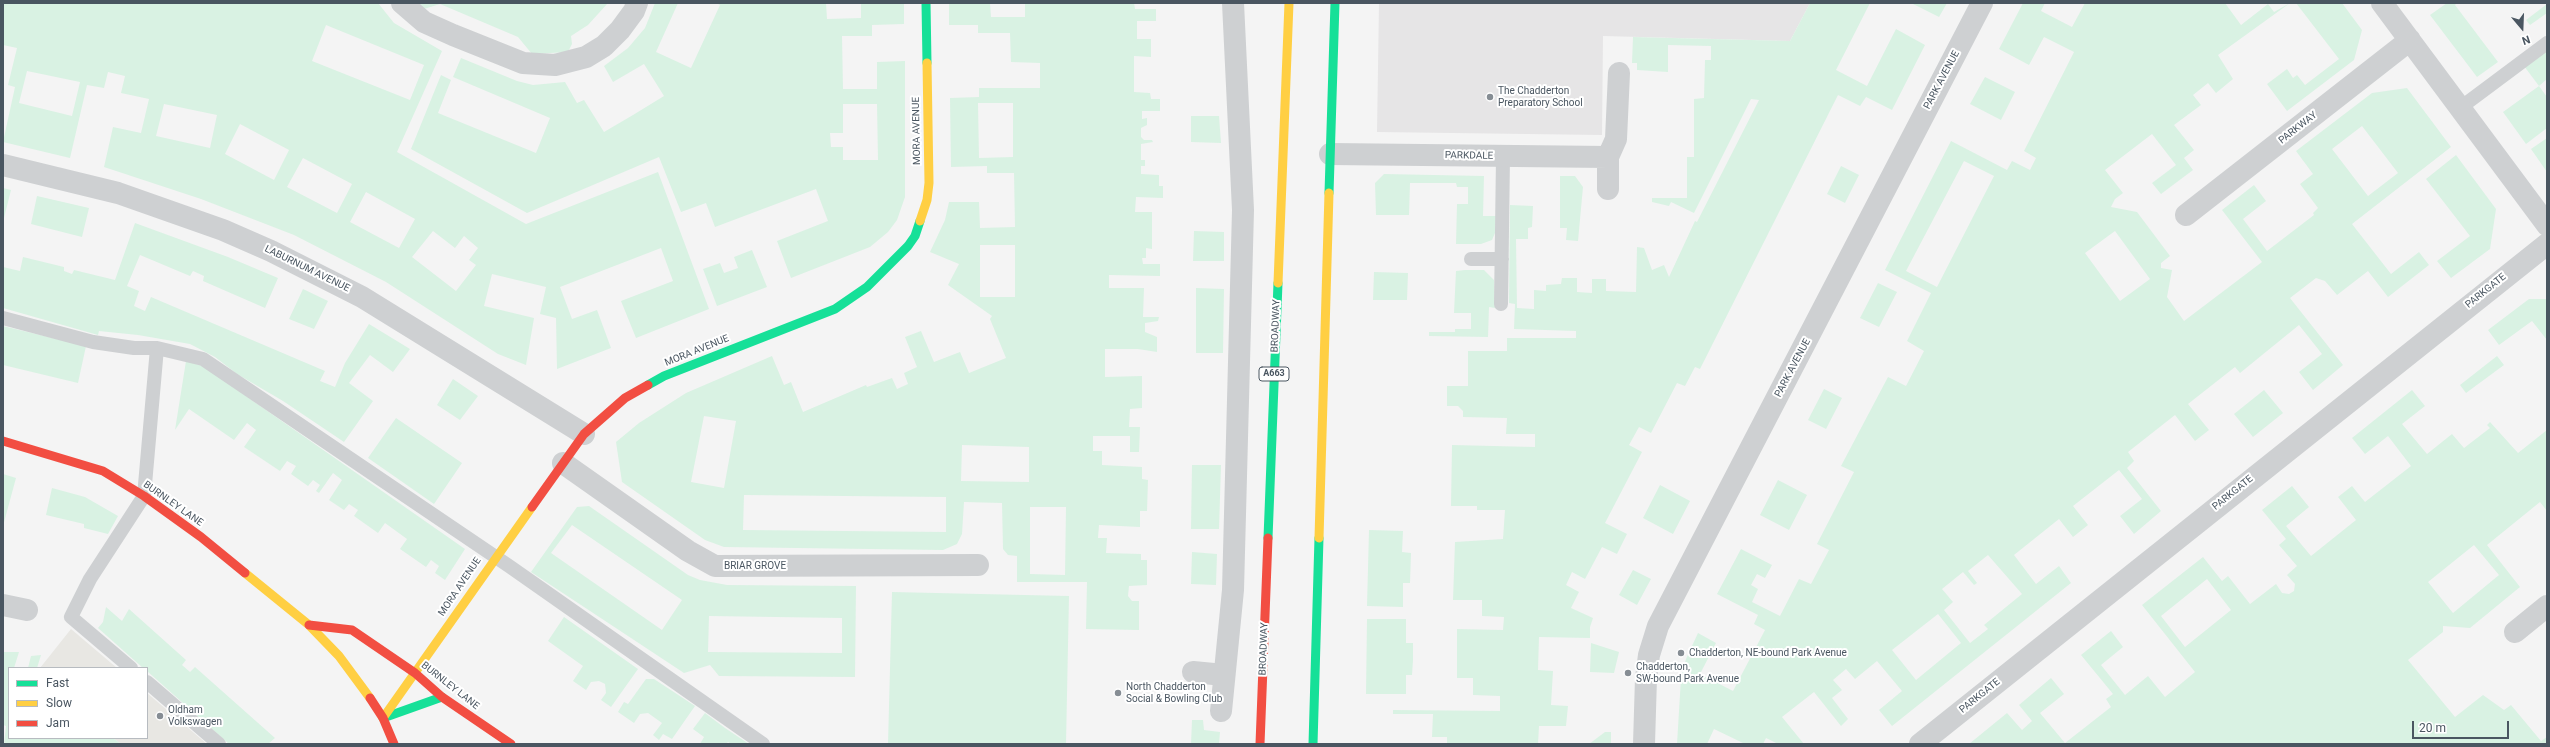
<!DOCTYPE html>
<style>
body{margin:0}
#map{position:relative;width:2550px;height:747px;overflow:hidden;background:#f4f4f4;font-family:Roboto,sans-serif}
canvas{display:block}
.frame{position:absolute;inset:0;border:4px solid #4a5661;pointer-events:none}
.legend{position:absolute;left:8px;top:667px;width:140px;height:72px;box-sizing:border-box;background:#fff;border:1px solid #b7bbc0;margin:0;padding:5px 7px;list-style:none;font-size:12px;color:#4a5661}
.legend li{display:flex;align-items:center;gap:8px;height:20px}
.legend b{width:20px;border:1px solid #b7bbc0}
.north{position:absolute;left:2502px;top:8px;width:40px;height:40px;-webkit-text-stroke:3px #fff;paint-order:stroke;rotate:161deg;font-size:11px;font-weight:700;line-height:16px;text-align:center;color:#4a5661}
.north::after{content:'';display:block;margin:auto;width:14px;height:18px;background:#4a5661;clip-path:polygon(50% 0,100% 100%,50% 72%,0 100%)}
.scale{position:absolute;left:2412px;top:721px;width:97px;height:18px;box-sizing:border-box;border:2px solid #4a5661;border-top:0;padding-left:5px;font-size:12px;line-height:14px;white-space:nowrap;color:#4a5661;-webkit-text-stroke:3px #fff;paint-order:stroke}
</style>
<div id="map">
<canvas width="2550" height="747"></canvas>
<div class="frame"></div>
<ul class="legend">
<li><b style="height:5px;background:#16e098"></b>Fast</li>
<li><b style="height:5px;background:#ffcf43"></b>Slow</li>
<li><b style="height:5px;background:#f24e42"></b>Jam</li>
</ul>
<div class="north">N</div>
<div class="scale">20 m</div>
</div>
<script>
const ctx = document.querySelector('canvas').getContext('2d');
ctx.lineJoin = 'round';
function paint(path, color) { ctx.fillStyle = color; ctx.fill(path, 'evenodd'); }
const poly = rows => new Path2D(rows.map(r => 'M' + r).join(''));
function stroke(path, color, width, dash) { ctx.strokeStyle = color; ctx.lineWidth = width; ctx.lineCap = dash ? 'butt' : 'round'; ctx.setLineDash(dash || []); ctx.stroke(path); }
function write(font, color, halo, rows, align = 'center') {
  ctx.font = font + ' Roboto,sans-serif'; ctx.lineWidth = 4; ctx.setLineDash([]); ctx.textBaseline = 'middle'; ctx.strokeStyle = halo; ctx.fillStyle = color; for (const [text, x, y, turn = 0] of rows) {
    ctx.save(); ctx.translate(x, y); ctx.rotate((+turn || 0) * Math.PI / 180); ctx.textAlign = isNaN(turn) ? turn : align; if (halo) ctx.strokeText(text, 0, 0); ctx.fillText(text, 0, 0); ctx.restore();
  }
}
paint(poly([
 [71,629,117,668,40,668],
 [147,693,207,744,121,744,113,738,147,738]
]), '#e8e7e3');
paint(poly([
 [1379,3,1810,3,1790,41,1603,36,1602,135,1377,132]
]), '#e6e5e6');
paint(poly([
 [3,3,378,3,394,23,442,51,397,152,526,224,658,172,709,309,636,338,621,301,673,281,661,248,560,287,572,319,597,310,611,348,557,369,556,318,540,314,546,287,492,274,484,306,534,318,526,365,498,354,386,282,294,235,201,199,104,167,113,127,141,133,149,99,121,93,125,76,108,72,104,88,87,85,70,158,3,142,15,87,8,85,17,48,3,45],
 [326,25,424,65,410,100,312,61],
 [27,71,80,82,72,116,19,103],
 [164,104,217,115,210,148,156,136],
 [240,124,289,150,274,180,225,154],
 [303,158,352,184,337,213,287,187],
 [366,192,415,219,399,248,350,222],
 [433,231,455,248,464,236,478,248,469,260,476,265,456,291,412,257],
 [415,3,608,3,588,25,571,36,572,44,568,52,532,54,518,37,440,4,424,9],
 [655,3,678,3,656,52,691,68,720,5,716,3,826,3,827,19,861,18,861,3,904,3,904,24,872,25,872,36,842,36,843,89,877,89,877,62,905,61,905,197,897,220,888,232,870,247,791,278,777,241,828,221,816,189,715,227,706,203,681,212,659,157,527,213,411,149,441,75,451,80,438,113,536,153,550,118,453,77,461,58,517,81,533,85,565,82,577,103,584,100,604,132,633,115,664,96,644,64,613,82,604,66,628,48,645,28],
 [843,104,877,104,878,160,843,160,843,147,831,147,830,133,843,133],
 [949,3,990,3,991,17,1025,17,1025,3,1134,3,1135,9,1156,9,1156,21,1137,21,1137,39,1151,39,1151,57,1134,56,1134,92,1150,93,1151,99,1160,99,1160,111,1142,111,1142,119,1147,118,1147,125,1141,128,1141,137,1144,140,1152,140,1153,142,1141,144,1141,160,1145,160,1145,166,1141,166,1141,174,1159,175,1159,186,1163,186,1163,198,1136,197,1135,212,1152,212,1152,249,1146,248,1146,258,1142,258,1143,264,1160,264,1160,276,1109,275,1109,288,1144,288,1143,317,1159,317,1158,321,1145,323,1145,332,1157,337,1157,352,1138,349,1105,349,1105,377,1142,376,1142,408,1130,409,1129,427,1140,427,1139,452,1130,452,1130,436,1093,436,1093,451,1102,451,1102,465,1142,467,1142,479,1148,480,1147,511,1140,511,1140,527,1099,525,1098,538,1107,538,1106,553,1141,554,1141,560,1147,560,1147,585,1129,586,1128,596,1132,601,1139,601,1139,630,1086,629,1087,582,1017,582,1017,556,1008,555,1003,549,1002,503,964,502,962,534,957,544,943,550,724,547,705,540,622,482,616,442,639,423,686,393,772,356,784,385,791,382,803,412,866,385,867,387,892,378,897,389,908,384,904,373,917,367,905,337,921,331,934,362,960,352,969,373,1006,358,990,319,992,316,948,285,959,264,930,252,945,220,949,202,979,202,980,228,1015,227,1014,173,987,173,987,166,951,167,950,98,979,97,979,88,1040,88,1040,63,1011,62,1010,33,978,33,978,25,949,25],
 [978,103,1013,103,1013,157,979,158],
 [980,245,1015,245,1015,297,980,297],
 [704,416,736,421,724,488,691,482],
 [962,445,1029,447,1029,482,961,481],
 [744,495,946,497,946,532,743,530],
 [1030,507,1066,507,1065,575,1030,574],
 [1810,3,1870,3,1836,70,1867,86,1896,29,1925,45,1892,110,1866,97,1860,106,1838,95,1700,369,1695,367,1685,386,1677,383,1651,433,1639,427,1629,445,1642,452,1605,523,1627,534,1617,554,1602,547,1585,579,1572,572,1566,585,1579,592,1571,608,1593,618,1590,627,1590,638,1539,637,1538,670,1553,671,1551,705,1568,706,1566,726,1539,726,1538,744,1447,744,1447,737,1432,737,1433,714,1393,714,1393,710,1500,711,1500,696,1473,695,1473,678,1457,678,1457,629,1503,630,1504,617,1482,616,1482,600,1453,600,1455,542,1503,539,1505,510,1477,510,1477,506,1451,506,1452,445,1535,447,1535,434,1506,434,1507,418,1463,417,1463,411,1458,406,1447,406,1447,386,1468,386,1468,351,1507,351,1507,338,1576,338,1576,331,1514,329,1515,304,1509,303,1510,205,1533,206,1532,227,1528,228,1528,239,1516,239,1517,308,1534,309,1534,290,1546,291,1546,285,1561,284,1562,278,1577,278,1577,292,1592,293,1592,279,1606,279,1606,291,1636,292,1637,247,1644,248,1652,270,1664,265,1669,277,1695,221,1697,222,1759,100,1751,99,1694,213,1671,202,1669,206,1652,202,1652,198,1687,198,1687,157,1694,157,1694,99,1704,98,1705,60,1711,60,1711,46,1668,45,1668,72,1637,70,1637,63,1632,63,1633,37,1790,41],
 [1911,3,1947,3,1939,17],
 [2023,3,2045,3,2041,11,2072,27,2085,3,2225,3,2241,25,2268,4,2274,12,2290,3,2218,55,2233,79,2216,93,2208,83,2193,95,2201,105,2174,125,2194,150,2184,158,2193,170,2161,194,2152,183,2176,165,2152,134,2105,170,2123,193,2115,199,2111,207,2137,212,2170,256,2161,263,2161,268,2172,270,2167,297,2184,321,2262,262,2222,210,2254,185,2266,201,2243,219,2267,251,2314,215,2313,213,2318,208,2300,184,2313,174,2296,151,2372,93,2407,88,2451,147,2352,224,2391,274,2419,252,2429,265,2388,297,2368,271,2337,295,2325,281,2316,278,2290,298,2343,365,2313,390,2299,372,2322,354,2299,325,2240,373,2235,367,2188,404,2209,430,2195,441,2175,415,2128,452,2134,461,2127,468,2161,511,2134,534,2120,516,2142,499,2119,470,2073,506,2088,525,2073,537,2059,519,2014,555,2036,584,2059,566,2071,583,1892,726,1879,710,1902,691,1877,661,1855,679,1846,669,1833,680,1842,690,1832,698,1848,719,1841,726,1814,692,1782,717,1804,744,1778,744,1766,738,1763,744,1745,744,1714,729,1707,744,1677,744,1681,678,1686,659,1698,633,1716,643,1700,674,1733,691,1765,630,1754,624,1758,615,1717,594,1741,549,1772,565,1765,578,1757,574,1751,585,1758,589,1752,602,1780,616,1799,579,1811,584,1829,550,1817,544,1854,472,1841,466,1888,377,1906,386,1924,351,1907,341,1931,293,1885,270,1951,141,2007,170,2012,161,2030,170,2036,158,2024,151,2074,52,2044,37,2029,65,1999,49],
 [2362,126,2398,173,2368,196,2332,149],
 [1964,161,1994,176,1937,287,1906,271],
 [2115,231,2150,279,2120,301,2085,253],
 [1988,555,2022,594,1984,625,1988,629,1970,643,1944,610,1953,602,1942,589,1963,572,1974,585,1977,583,1968,571],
 [1938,614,1961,643,1916,680,1892,650],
 [2296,3,2342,3,2362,30,2354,60,2287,111,2267,84,2287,69,2293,78,2297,75,2305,85,2339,59],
 [2447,3,2457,3,2455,5,2498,62,2477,77,2430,15],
 [2547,4,2547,13,2530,25,2526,20],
 [2547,49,2547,79,2539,86,2547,97,2547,128,2526,144,2503,112,2539,86,2524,66],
 [1985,77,2015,92,2001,120,1970,104],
 [1191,116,1219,116,1221,143,1191,142],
 [2547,138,2547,172,2531,149],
 [2456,155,2496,209,2490,249,2451,278,2437,261,2470,236,2426,179],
 [1841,166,1859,175,1845,203,1827,194],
 [1384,174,1484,176,1483,216,1496,216,1495,233,1492,240,1481,244,1456,244,1457,204,1468,204,1468,187,1457,187,1456,183,1410,183,1409,215,1376,215,1375,183],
 [1560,176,1575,176,1583,187,1578,241,1566,240,1567,228,1560,228],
 [3,188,11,190,4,218,3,218],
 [37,196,89,208,82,237,31,224],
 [135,223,228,257,278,278,265,308,203,281,204,276,193,271,190,276,140,255,127,286,139,291,134,306,145,311,151,297,325,371,320,381,335,387,345,363,369,324,410,349,393,372,370,355,349,383,373,401,344,442,283,401,237,374,215,357,190,344,138,335,99,331,98,335,3,308,3,267,20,271,23,257,64,267,64,271,72,274,74,270,115,280],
 [1194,231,1224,232,1224,261,1193,261],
 [752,250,767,287,717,306,703,269,720,263,724,273,738,268,734,257],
 [1465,270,1484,270,1494,280,1495,308,1489,307,1488,337,1429,336,1429,332,1455,332,1455,329,1471,329,1471,313,1454,313,1456,271],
 [1374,272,1408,273,1407,300,1373,300],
 [1878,283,1897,292,1879,327,1860,318],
 [1196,288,1224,289,1223,353,1196,353],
 [303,289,328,301,314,329,289,319],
 [2529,299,2547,299,2547,340,2532,321,2499,345,2488,330],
 [3,326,86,346,78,383,3,365],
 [2497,356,2504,365,2466,393,2460,385],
 [186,361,203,366,465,549,445,580,435,573,439,566,431,560,426,567,400,549,407,539,385,523,378,533,354,516,358,510,349,504,344,510,329,500,342,480,333,473,319,493,316,491,320,485,313,480,308,486,291,474,296,466,287,461,280,471,244,447,256,430,247,423,234,440,189,409,175,430],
 [453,379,478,396,460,420,437,405],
 [1824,389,1842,398,1826,429,1808,420],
 [2264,390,2283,413,2253,437,2234,414],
 [2412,390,2425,406,2402,424,2427,454,2452,434,2464,448,2490,428,2487,425,2490,422,2518,453,2547,430,2547,511,2540,502,2487,545,2520,587,2470,628,2443,626,2443,632,2408,660,2455,717,2483,695,2504,710,2511,705,2541,741,2547,737,2547,744,1969,744,2007,713,2022,730,2032,721,2019,705,2051,678,2064,694,2040,713,2065,743,2111,707,2106,699,2113,694,2081,655,2111,631,2123,647,2101,665,2125,695,2148,676,2165,697,2195,672,2142,605,2203,557,2222,581,2228,576,2250,604,2276,584,2282,593,2289,594,2294,591,2295,584,2287,575,2297,566,2279,545,2286,539,2262,510,2292,486,2309,507,2286,526,2311,556,2356,520,2338,497,2352,486,2365,502,2411,466,2388,436,2365,454,2352,438],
 [2474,545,2499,575,2453,613,2428,582],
 [2207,579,2231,610,2185,647,2161,616],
 [396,418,462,463,434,504,368,458],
 [1192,465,1221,465,1219,529,1191,529],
 [3,474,16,478,3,526,4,505],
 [1778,480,1807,495,1789,530,1760,515],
 [1660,485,1690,501,1673,534,1643,518],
 [52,488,85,497,118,516,108,534,84,528,84,524,46,515],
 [589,506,688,575,700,580,727,585,856,586,855,677,719,676,710,665,684,673,531,572,577,507],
 [572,525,682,600,662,630,551,553],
 [709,616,842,618,842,653,708,652],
 [1369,530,1403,531,1402,552,1411,553,1410,583,1403,583,1403,607,1367,606],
 [1192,552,1217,554,1216,585,1191,584],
 [1633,570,1651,579,1637,605,1619,595],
 [892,592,1069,596,1066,744,888,744],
 [106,607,122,621,129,609,186,660,182,665,190,672,195,667,275,738,268,744,229,744,147,671,147,668,143,668,98,628,103,622],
 [564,617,638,669,611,707,601,700,606,693,605,684,599,681,591,682,586,690,573,681,583,666,548,641],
 [1367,619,1406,619,1406,643,1413,643,1413,660,1412,675,1406,675,1406,694,1366,694],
 [1591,643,1619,652,1614,673,1590,672],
 [3,652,19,652,14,668,9,668,9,738,113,738,121,744,4,744,6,726,3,725],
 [41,655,37,668,28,668,31,656],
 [646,679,654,679,695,706,672,739,663,734,659,740,653,735,662,723,648,713,640,714,634,723,618,712,624,702,628,704],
 [705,713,725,728,749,744,731,744,728,742,726,744,700,744,704,737,693,729],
 [1192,720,1203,720,1204,730,1220,732,1219,744,1191,744],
 [1605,732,1611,732,1611,744,1589,744]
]), '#d9f2e3');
stroke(poly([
 [2460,108,2547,43],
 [1471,259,1502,259],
 [1501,304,1503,157],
 [3,318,93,342,134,348,157,348,203,359,509,566,763,744],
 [131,668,71,617,90,579,144,496,157,348],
 [147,682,219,744]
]), '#ced0d2', 14);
stroke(poly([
 [402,3,424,22,453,35,523,63,555,65,586,57,604,46,620,30,634,11,637,3],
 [2382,3,2547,225],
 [1330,154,1608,157],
 [3,165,118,193,223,230,271,251,362,297,584,434],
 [1608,189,1608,157,1616,139,1619,73],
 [2186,215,2410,40],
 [563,463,688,551,715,566,978,565],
 [3,605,27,610],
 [2515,632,2547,606],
 [1193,672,1224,675],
 [1221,711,1233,590,1243,210,1233,3],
 [1644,744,1646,678,1649,655,1658,626,1982,3],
 [1920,744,2547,244]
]), '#ced0d2', 22);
stroke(poly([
 [926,3,927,63],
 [1329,193,1335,3],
 [648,385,664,376,835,309,867,287,908,246,915,236,920,221],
 [1268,538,1278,283],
 [383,718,442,697],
 [1313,744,1319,538]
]), '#16e098', 9);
stroke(poly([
 [920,221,927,200,929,183,927,63],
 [1278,283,1289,3],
 [1319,538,1329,193],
 [245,573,309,625,339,656,370,698],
 [383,718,532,507]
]), '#ffcf43', 9);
stroke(poly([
 [3,441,103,471,144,496,201,537,245,573],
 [532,507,584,434,625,398,648,385],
 [309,625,352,630,415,673,442,697,511,744],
 [370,698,383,718,394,744],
 [1260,744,1268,538]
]), '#f24e42', 9);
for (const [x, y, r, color] of [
 [1490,97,4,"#868d94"],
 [1681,653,4,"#868d94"],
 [1628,673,4,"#868d94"],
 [1118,693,4,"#868d94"],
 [160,716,4,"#868d94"]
]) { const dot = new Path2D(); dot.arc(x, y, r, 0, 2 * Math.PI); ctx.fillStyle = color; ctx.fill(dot); stroke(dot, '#fff', 1.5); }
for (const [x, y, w] of [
 [1274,374,30]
]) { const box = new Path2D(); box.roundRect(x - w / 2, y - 7, w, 14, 3); ctx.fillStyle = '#fff'; ctx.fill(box); stroke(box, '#4a5661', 1); }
write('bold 9px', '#4a5661', null, [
 ["A663",1274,374]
]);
write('10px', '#4a5661', '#fff', [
 ["PARK AVENUE",1942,80,-62],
 ["PARKWAY",2298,128,-38],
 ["MORA AVENUE",917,131,-91],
 ["PARKDALE",1469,156,1],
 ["LABURNUM AVENUE",307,269,26],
 ["PARKGATE",2486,291,-39],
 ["BROADWAY",1276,326,-88],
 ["MORA AVENUE",697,351,-22],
 ["PARK AVENUE",1793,368,-62],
 ["PARKGATE",2233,493,-39],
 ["BURNLEY LANE",173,504,35],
 ["BRIAR GROVE",755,566],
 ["MORA AVENUE",460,587,-56],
 ["BROADWAY",1264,649,-88],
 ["BURNLEY LANE",450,686,38],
 ["PARKGATE",1980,696,-39]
]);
write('10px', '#4a5661', '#fff', [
 ["The Chadderton",1498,91],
 ["Preparatory School",1498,103],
 ["Chadderton, NE-bound Park Avenue",1689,653],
 ["Chadderton,",1636,667],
 ["SW-bound Park Avenue",1636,679],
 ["North Chadderton",1126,687],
 ["Social & Bowling Club",1126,699],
 ["Oldham",168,710],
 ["Volkswagen",168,722]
], 'left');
</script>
